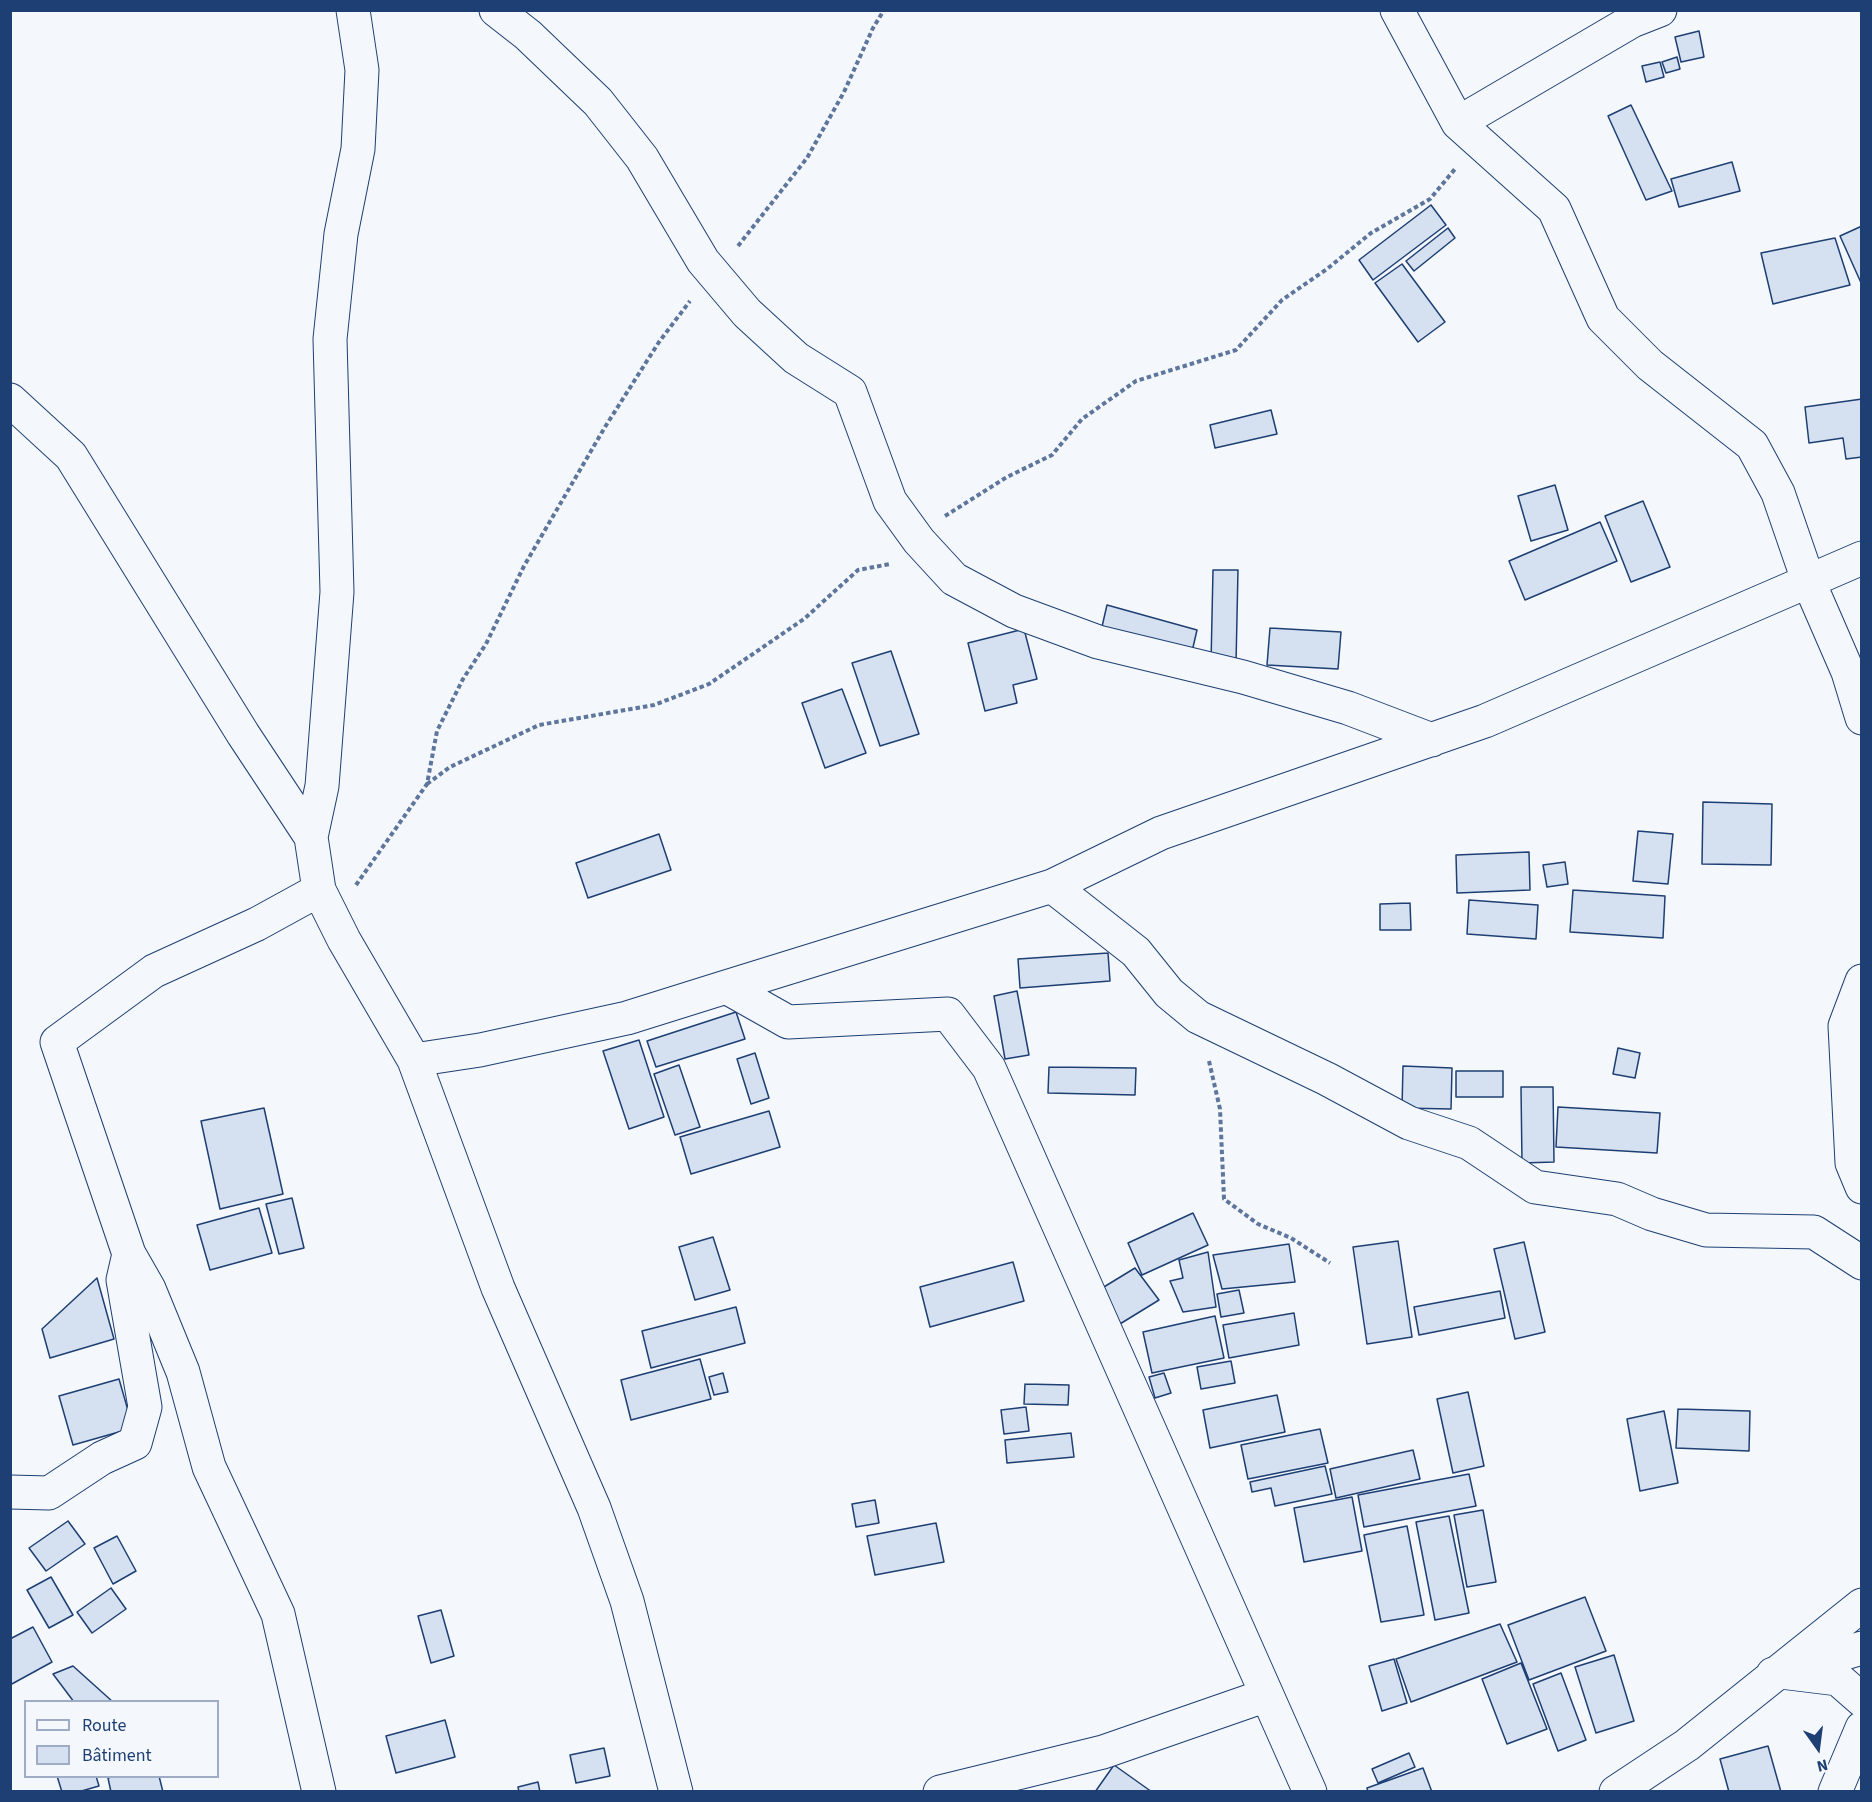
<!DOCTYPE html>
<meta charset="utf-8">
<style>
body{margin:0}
#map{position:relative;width:1872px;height:1802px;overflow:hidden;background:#f4f7fb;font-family:"Source Sans 3",sans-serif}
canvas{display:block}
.frame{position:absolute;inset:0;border:12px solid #1d3f73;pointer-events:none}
.legend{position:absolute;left:24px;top:1700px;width:195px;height:78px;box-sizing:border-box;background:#f4f7fb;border:2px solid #9eadc5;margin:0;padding:8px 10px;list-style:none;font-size:18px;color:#1d3f73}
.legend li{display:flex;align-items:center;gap:12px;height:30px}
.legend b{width:30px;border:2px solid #9eadc5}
.north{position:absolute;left:1788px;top:1718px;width:60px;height:60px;-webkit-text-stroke:4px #f4f7fb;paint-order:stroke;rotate:166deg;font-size:16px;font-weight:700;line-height:24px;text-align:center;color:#1d3f73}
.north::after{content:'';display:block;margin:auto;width:21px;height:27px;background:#1d3f73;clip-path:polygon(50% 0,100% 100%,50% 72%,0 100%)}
</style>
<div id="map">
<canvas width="1872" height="1802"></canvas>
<div class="frame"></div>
<ul class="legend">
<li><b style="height:8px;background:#f4f7fb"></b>Route</li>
<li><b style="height:16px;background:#d5e0f0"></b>Bâtiment</li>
</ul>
<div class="north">N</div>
</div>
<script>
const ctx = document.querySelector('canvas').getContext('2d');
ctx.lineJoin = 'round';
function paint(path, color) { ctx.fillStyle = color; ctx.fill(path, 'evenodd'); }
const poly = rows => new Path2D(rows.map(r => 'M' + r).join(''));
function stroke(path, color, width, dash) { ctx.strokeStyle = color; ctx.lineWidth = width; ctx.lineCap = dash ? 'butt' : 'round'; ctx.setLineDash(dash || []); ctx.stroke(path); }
const building = poly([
 [1699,31,1704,57,1681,62,1675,37,1699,31],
 [1677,57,1680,69,1666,73,1662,62,1677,57],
 [1660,62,1664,77,1646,82,1642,66,1660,62],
 [1631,105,1672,191,1646,200,1608,116,1631,105],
 [1732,162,1740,191,1679,207,1671,179,1732,162],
 [1431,205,1446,225,1373,280,1359,260,1431,205],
 [1862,226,1862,285,1840,236,1862,226],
 [1448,228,1455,238,1414,271,1406,261,1448,228],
 [1835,238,1850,285,1773,304,1761,253,1835,238],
 [1402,264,1445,322,1418,342,1375,283,1402,264],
 [1862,399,1862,457,1846,459,1843,438,1809,443,1805,407,1862,399],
 [1271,410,1277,434,1215,448,1210,425,1271,410],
 [1555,485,1568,530,1531,541,1518,496,1555,485],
 [1643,501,1670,567,1631,582,1605,516,1643,501],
 [1600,522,1617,561,1525,600,1509,561,1600,522],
 [1213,570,1238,570,1236,664,1211,663,1213,570],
 [1107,605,1197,630,1191,656,1101,631,1107,605],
 [1270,628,1341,632,1338,669,1267,665,1270,628],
 [1024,629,1037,679,1013,685,1017,703,985,711,968,643,1024,629],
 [891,651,919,734,880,746,852,663,891,651],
 [842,689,866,753,825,768,802,703,842,689],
 [1703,802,1772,804,1771,865,1702,864,1703,802],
 [1638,831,1673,834,1668,884,1633,881,1638,831],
 [659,834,671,870,588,898,576,863,659,834],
 [1529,852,1530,890,1457,893,1456,855,1529,852],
 [1565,862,1568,884,1547,887,1543,865,1565,862],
 [1573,890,1665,896,1663,938,1570,932,1573,890],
 [1469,900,1538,905,1536,939,1467,934,1469,900],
 [1410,903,1411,930,1380,930,1380,904,1410,903],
 [1108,953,1110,981,1020,988,1018,959,1108,953],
 [1017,991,1029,1055,1005,1059,994,996,1017,991],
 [736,1012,745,1039,656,1067,647,1041,736,1012],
 [639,1040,664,1117,629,1129,603,1051,639,1040],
 [1618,1048,1640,1053,1635,1078,1613,1074,1618,1048],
 [755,1053,769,1098,751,1104,737,1059,755,1053],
 [679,1065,700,1127,675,1135,654,1074,679,1065],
 [1403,1066,1452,1068,1451,1109,1402,1108,1403,1066],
 [1049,1067,1136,1068,1135,1095,1048,1093,1049,1067],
 [1456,1071,1503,1071,1503,1097,1456,1097,1456,1071],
 [1521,1087,1553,1087,1554,1162,1522,1163,1521,1087],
 [1558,1107,1660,1113,1657,1153,1556,1147,1558,1107],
 [264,1108,283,1194,220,1209,201,1121,264,1108],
 [769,1111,780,1147,691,1174,680,1137,769,1111],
 [292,1198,304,1248,279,1254,266,1204,292,1198],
 [259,1208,272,1253,210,1270,197,1225,259,1208],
 [1193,1213,1208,1245,1142,1275,1128,1243,1193,1213],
 [713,1237,730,1290,695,1300,679,1247,713,1237],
 [1398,1241,1412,1337,1367,1344,1353,1247,1398,1241],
 [1524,1242,1545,1332,1515,1339,1494,1249,1524,1242],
 [1289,1244,1295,1282,1222,1289,1213,1255,1289,1244],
 [1208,1252,1216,1307,1183,1312,1170,1281,1183,1278,1179,1260,1208,1252],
 [1013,1262,1024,1301,930,1327,920,1287,1013,1262],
 [1135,1268,1159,1300,1115,1327,1094,1293,1135,1268],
 [97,1278,114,1339,50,1358,42,1329,97,1278],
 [1239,1290,1244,1313,1221,1317,1217,1294,1239,1290],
 [1500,1291,1505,1318,1419,1335,1414,1307,1500,1291],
 [736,1307,745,1343,651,1368,642,1331,736,1307],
 [1294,1313,1299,1345,1229,1358,1223,1325,1294,1313],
 [1215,1316,1224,1358,1152,1373,1143,1332,1215,1316],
 [700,1359,711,1399,631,1420,621,1380,700,1359],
 [1231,1361,1235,1383,1201,1389,1197,1367,1231,1361],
 [723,1373,728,1392,714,1395,709,1377,723,1373],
 [1164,1373,1171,1393,1155,1398,1149,1377,1164,1373],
 [119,1379,133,1428,73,1445,59,1396,119,1379],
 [1025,1384,1069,1385,1068,1405,1024,1404,1025,1384],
 [1468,1392,1484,1466,1453,1473,1437,1399,1468,1392],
 [1277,1395,1285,1432,1210,1448,1203,1410,1277,1395],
 [1026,1407,1029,1431,1004,1434,1001,1410,1026,1407],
 [1678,1409,1750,1411,1749,1451,1676,1448,1678,1409],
 [1664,1411,1678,1483,1640,1491,1627,1419,1664,1411],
 [1320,1429,1328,1463,1248,1479,1241,1445,1320,1429],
 [1071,1433,1074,1457,1007,1463,1005,1440,1071,1433],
 [1413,1450,1420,1479,1336,1498,1330,1469,1413,1450],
 [1325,1466,1332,1494,1275,1506,1271,1488,1252,1492,1250,1482,1325,1466],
 [1469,1474,1476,1506,1364,1527,1358,1495,1469,1474],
 [1352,1497,1362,1551,1304,1562,1294,1508,1352,1497],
 [875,1500,879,1523,856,1527,852,1504,875,1500],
 [1483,1510,1496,1582,1467,1587,1454,1515,1483,1510],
 [1449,1516,1469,1613,1435,1620,1416,1522,1449,1516],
 [68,1521,85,1544,46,1571,29,1548,68,1521],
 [936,1523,944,1562,875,1575,867,1536,936,1523],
 [1407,1526,1424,1615,1381,1622,1364,1535,1407,1526],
 [117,1536,136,1571,113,1584,94,1548,117,1536],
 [51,1577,73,1615,49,1628,27,1590,51,1577],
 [111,1588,126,1609,92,1633,77,1612,111,1588],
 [1585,1597,1606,1651,1529,1680,1508,1625,1585,1597],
 [441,1610,454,1656,431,1663,418,1616,441,1610],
 [1500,1624,1517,1662,1411,1702,1396,1659,1500,1624],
 [33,1627,52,1662,10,1685,10,1639,33,1627],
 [1614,1655,1634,1721,1596,1733,1575,1667,1614,1655],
 [1394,1659,1407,1703,1382,1711,1369,1666,1394,1659],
 [1521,1663,1547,1729,1507,1744,1482,1679,1521,1663],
 [73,1666,113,1702,74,1702,53,1674,73,1666],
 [1561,1673,1586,1740,1558,1751,1533,1684,1561,1673],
 [445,1720,455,1757,396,1773,386,1736,445,1720],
 [1768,1746,1781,1792,1729,1792,1720,1759,1768,1746],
 [604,1748,610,1776,576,1783,570,1755,604,1748],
 [1409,1753,1415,1767,1378,1783,1372,1769,1409,1753],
 [1114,1765,1152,1792,1095,1792,1114,1765],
 [1423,1768,1432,1792,1368,1792,1367,1788,1423,1768],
 [57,1776,96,1776,99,1786,78,1792,62,1792,57,1776],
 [115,1776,159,1776,163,1792,111,1792,108,1778,115,1776],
 [538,1782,540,1792,519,1792,518,1787,538,1782]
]);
paint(building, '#d5e0f0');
stroke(building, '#1d3f73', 1.5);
const minor = poly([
 [353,10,362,70,358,149,341,234,330,339,337,592,322,786,311,837,319,890,344,940,414,1060,498,1288,594,1508,627,1601,676,1792],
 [496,10,528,35,598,102,642,158,703,261,747,313,796,358,850,392,890,501,919,541,954,579,1014,611,1098,642,1243,677,1348,708,1432,740],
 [1397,10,1458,123,1554,209,1603,318,1650,365,1752,445,1778,493,1808,580,1848,672,1862,718],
 [1458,123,1632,21,1660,10],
 [10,400,71,456,243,734,311,837],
 [1052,886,1136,952,1169,993,1198,1017,1327,1079,1409,1123,1469,1143,1535,1187,1617,1199,1652,1214,1706,1230,1814,1232,1862,1263],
 [319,890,257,924,154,971,57,1042,129,1254,149,1289,183,1372,209,1467,278,1614,319,1792],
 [1862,981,1845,1026,1852,1163,1862,1187],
 [726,987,1052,886,1161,833,1485,721,1862,558],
 [414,1060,480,1050,627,1018,726,987,788,1022,948,1014,989,1068,1310,1792],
 [10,1492,49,1493,102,1458,135,1443,145,1407,123,1280,129,1254],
 [1794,1668,1862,1648],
 [1773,1674,1781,1672,1838,1679,1862,1700],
 [940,1792,1103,1752,1267,1695],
 [1616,1792,1687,1745,1862,1605],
 [1835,1792,1862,1728]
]);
stroke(minor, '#1d3f73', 35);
stroke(poly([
 [738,246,807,158,844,92,873,28,884,10],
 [945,516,1007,477,1052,455,1082,419,1136,381,1236,350,1282,300,1327,269,1371,233,1430,199,1455,169],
 [427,784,450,767,539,725,654,705,709,684,804,619,858,570,890,564],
 [356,885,427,784,437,731,463,679,486,644,524,566,605,427,659,342,690,301],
 [1209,1061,1220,1109,1224,1199,1258,1224,1291,1238,1330,1263]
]), '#5e769c', 4, [4.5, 3]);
stroke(minor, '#f4f7fb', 33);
</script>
